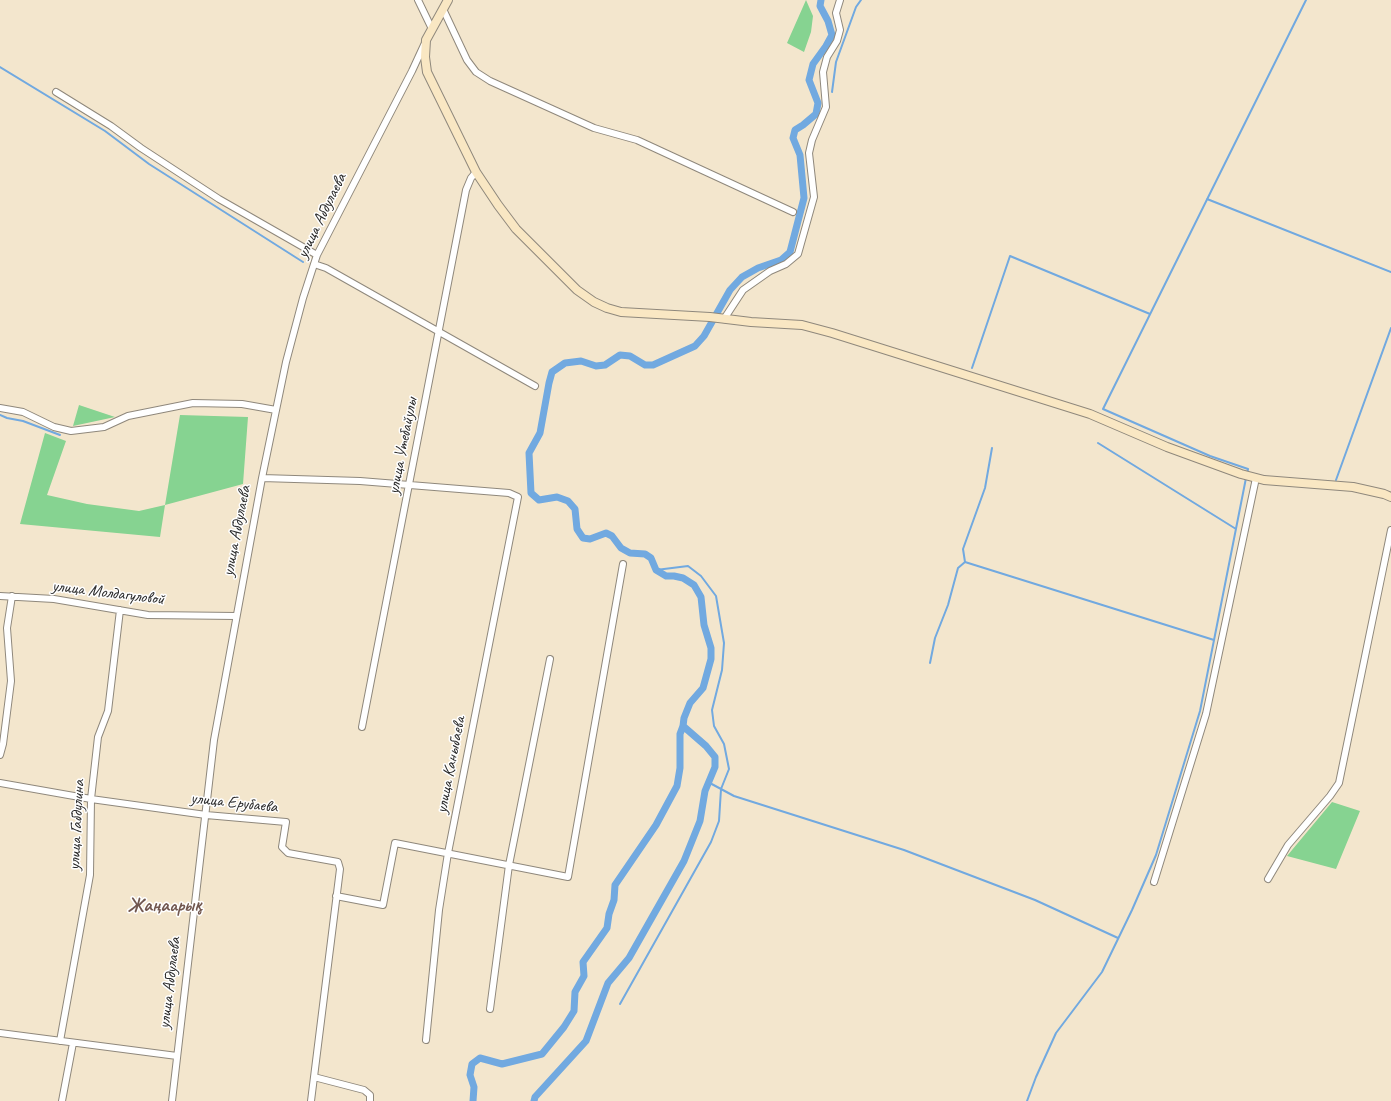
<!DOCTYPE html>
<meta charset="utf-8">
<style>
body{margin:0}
canvas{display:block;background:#f3e6cd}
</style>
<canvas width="1391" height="1101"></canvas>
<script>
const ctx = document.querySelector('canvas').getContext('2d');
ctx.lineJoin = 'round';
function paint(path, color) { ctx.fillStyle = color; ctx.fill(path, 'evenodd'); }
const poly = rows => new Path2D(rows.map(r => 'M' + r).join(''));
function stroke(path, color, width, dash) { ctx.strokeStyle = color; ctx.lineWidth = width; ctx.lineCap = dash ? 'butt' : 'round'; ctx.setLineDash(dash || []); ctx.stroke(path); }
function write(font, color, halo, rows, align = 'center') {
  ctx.font = font + ' Caveat,sans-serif'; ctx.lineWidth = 3; ctx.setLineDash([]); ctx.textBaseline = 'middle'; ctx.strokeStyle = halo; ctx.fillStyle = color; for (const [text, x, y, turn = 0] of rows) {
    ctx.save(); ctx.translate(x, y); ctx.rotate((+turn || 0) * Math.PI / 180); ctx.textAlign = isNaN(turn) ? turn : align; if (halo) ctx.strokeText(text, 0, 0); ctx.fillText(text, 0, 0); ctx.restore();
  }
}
paint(poly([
 [806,0,813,16,811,32,804,52,787,43],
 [79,405,115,417,73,426],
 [180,415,248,417,243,484,165,505,160,537,20,524,45,433,66,441,47,495,87,504,139,511,165,505],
 [1332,802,1360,811,1336,869,1287,856]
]), '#86d391');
stroke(poly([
 [0,67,105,131,149,164,303,262],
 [832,92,836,62,856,7,861,0],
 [1207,199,1391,272],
 [972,368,1010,256,1150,314],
 [0,415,7,418,23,421,60,435],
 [1098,443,1236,529],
 [1247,474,1248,469,1210,456,1103,409,1306,0],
 [1336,480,1391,328],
 [965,562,963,549,985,488,992,448],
 [930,663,935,638,948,605,958,568,965,562,1214,640],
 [708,782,734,796,904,850,1035,900,1118,938],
 [620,1004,711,842,719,821,721,789,729,769,724,744,714,726,712,710,722,670,724,643,716,596,701,576,688,566,656,570],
 [1027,1101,1036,1077,1056,1033,1102,972,1132,910,1156,855,1200,711,1246,478]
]), '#71a9e0', 2);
stroke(poly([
 [473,1101,474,1087,470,1075,472,1064,480,1058,502,1064,542,1054,564,1027,574,1011,575,992,584,976,583,962,607,928,609,914,614,900,615,885,656,825,677,786,680,768,680,734,683,726,684,718,690,703,703,688,711,659,711,648,704,625,701,597,694,585,683,578,674,576,666,576,656,570,651,558,645,554,630,553,621,548,612,536,606,533,590,539,583,538,577,529,575,509,568,501,557,497,539,500,531,493,529,453,540,433,549,383,552,372,565,363,581,361,596,366,605,365,620,355,630,356,645,365,653,365,695,346,704,336,730,290,742,277,758,268,781,260,790,252,804,198,800,155,793,138,795,130,803,125,816,114,818,103,809,80,813,64,826,46,832,35,828,21,820,6,821,0],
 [534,1101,535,1097,586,1041,608,983,629,958,684,861,700,821,705,791,715,767,715,757,706,746,683,726]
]), '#71a9e0', 7);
const minor = poly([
 [418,0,432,29],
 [443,9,467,60,476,72,490,81,594,128,637,140,793,212],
 [56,92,111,126,141,148,219,199,317,255],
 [314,264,326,268,535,386],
 [724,319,743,290,770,271,786,264,798,254,814,197,809,153,812,140,826,107,823,72,827,57,837,41,840,30,836,13,840,0],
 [0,408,23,412,54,427,71,431,104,427,128,416,193,403,242,404,276,410],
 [262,478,360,481,509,493,518,497,448,853,439,910,426,1040],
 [0,596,54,599,148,615,236,616],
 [362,727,466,190,471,178,476,172],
 [0,755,3,744,11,681,7,628,12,596],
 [0,783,91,799,206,815,286,822,282,847,288,853,338,862,340,869,311,1101],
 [1268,879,1288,845,1330,796,1339,783,1391,530],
 [1154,882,1206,714,1256,478],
 [336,896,383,905,395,843,568,877,623,564],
 [490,1009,509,865,550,659],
 [0,1033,177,1056],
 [60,1041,90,875,91,799,98,737,108,711,120,610],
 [314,1077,364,1090,370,1095,370,1101],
 [62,1101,73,1043],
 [172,1101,214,740,262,478,286,362,303,298,317,255,412,71,424,45]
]);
const secondary = poly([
 [448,0,426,40,425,57,427,72,476,172,498,205,516,229,577,290,594,302,607,308,621,312,710,317,751,322,802,325,832,333,1090,414,1167,447,1241,474,1264,480,1353,487,1384,494,1391,497]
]);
stroke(minor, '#8f887c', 8);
stroke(secondary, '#8f887c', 10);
stroke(minor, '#fff', 6);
stroke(secondary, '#f9e7c3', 8);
write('17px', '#2b2b2b', '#fff', [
 ["улица Абдулаева",322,216,-64],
 ["улица Утебайулы",403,446,-79],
 ["улица Абдулаева",237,531,-79],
 ["улица Молдагуловой",108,593,7],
 ["улица Каныбаева",451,765,-79],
 ["улица Ерубаева",234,803,6],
 ["улица Габдулина",77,825,-87],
 ["улица Абдулаева",170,983,-83]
]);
write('bold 19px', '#71574f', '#fff', [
 ["Жаңаарық",165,906]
]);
</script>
